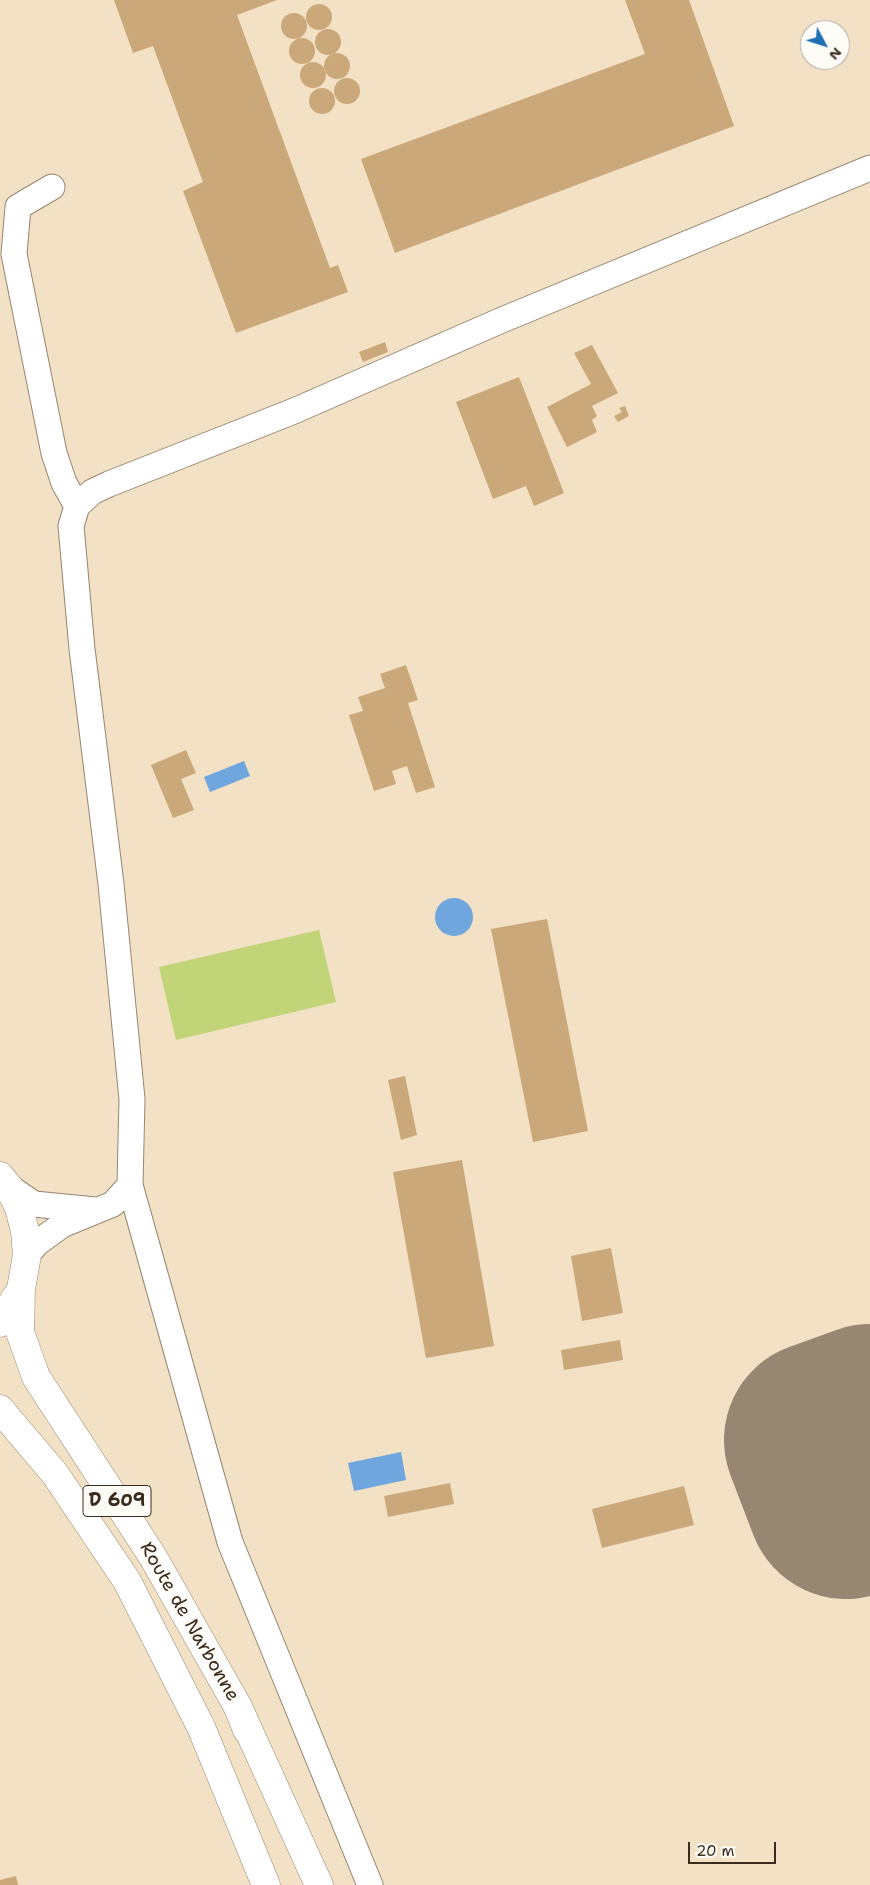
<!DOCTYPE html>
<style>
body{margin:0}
#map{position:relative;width:870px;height:1885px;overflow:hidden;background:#f2e1c5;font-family:"Shantell Sans",sans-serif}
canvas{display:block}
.north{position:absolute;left:800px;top:20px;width:50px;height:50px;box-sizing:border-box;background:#fdfcf7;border:1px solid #afa8a0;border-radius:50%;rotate:130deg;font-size:14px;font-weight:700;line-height:20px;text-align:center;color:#3b2a1e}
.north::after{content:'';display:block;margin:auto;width:18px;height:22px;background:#1f6fb2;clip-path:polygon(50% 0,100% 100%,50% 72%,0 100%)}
.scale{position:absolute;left:688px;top:1842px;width:88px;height:22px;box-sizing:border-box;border:2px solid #3b2a1e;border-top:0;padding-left:6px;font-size:15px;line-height:18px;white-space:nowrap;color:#3b2a1e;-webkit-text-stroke:4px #fdfcf7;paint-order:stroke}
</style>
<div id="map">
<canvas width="870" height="1885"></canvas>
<div class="north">N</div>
<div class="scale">20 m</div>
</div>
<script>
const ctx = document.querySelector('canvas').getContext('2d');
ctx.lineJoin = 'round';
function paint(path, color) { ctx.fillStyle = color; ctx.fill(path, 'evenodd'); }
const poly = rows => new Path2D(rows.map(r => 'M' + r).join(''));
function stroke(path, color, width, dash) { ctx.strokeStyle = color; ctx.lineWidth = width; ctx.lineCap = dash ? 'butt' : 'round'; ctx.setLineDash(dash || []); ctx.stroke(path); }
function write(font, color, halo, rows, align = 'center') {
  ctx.font = font + ' "Shantell Sans",sans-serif'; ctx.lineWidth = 4.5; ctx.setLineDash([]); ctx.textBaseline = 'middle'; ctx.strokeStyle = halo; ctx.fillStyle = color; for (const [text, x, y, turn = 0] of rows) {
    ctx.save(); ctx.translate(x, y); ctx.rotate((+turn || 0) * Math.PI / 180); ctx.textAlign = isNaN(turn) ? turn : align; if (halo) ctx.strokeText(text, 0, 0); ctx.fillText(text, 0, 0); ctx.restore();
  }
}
paint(poly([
 [319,930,336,1002,176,1040,159,967]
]), '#c1d477');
paint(poly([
 [244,761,250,776,210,792,204,777],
 '435 917a19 19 0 1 1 38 0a19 19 0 1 1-38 0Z',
 [401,1452,406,1480,354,1491,348,1463]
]), '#6ea6dd');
stroke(poly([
 [870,1423,823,1440,846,1500,870,1492]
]), '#968672', 198);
paint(poly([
 [114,0,277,0,237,15,330,268,338,265,348,292,236,333,183,191,203,182,153,46,133,53],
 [625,0,689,0,734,126,395,253,361,159,645,54],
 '306 17a13 13 0 1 1 26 0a13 13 0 1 1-26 0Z',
 '281 26a13 13 0 1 1 26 0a13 13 0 1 1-26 0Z',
 '315 42a13 13 0 1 1 26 0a13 13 0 1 1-26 0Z',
 '289 51a13 13 0 1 1 26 0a13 13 0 1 1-26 0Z',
 '324 66a13 13 0 1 1 26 0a13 13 0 1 1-26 0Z',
 '300 75a13 13 0 1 1 26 0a13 13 0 1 1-26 0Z',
 '334 91a13 13 0 1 1 26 0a13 13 0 1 1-26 0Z',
 '309 101a13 13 0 1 1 26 0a13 13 0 1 1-26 0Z',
 [385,342,388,352,363,362,359,352],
 [592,345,618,393,592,406,597,416,592,420,597,432,567,447,547,407,591,384,574,353],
 [519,377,564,493,534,506,526,486,493,499,456,402],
 [625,406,629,416,618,422,614,416,622,412,619,408],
 [406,665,418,700,408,703,435,787,416,793,407,766,392,771,396,784,374,791,349,715,363,711,358,697,385,688,380,674],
 [186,750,196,773,181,779,194,810,173,818,151,765],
 [547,919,588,1131,533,1142,491,929],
 [405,1076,417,1135,401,1140,388,1080],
 [462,1160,494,1346,426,1358,393,1172],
 [611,1248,623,1313,582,1321,571,1256],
 [620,1340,623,1360,564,1370,561,1350],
 [450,1483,454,1504,388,1517,384,1496],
 [684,1486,694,1525,602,1548,592,1509],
 [16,1876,18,1885,0,1885,0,1880]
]), '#cba87a');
const minor = poly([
 [52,187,18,207,14,254,54,453,64,483,77,506],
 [130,1185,230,1542,370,1885],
 [9,1187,34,1204,95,1210],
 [27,1255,37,1243,62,1225,113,1204,130,1185,132,1099,111,884,82,649,71,526,77,506,92,492,109,484,294,411,502,320,870,168]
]);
const primary = poly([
 [0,1176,9,1187,19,1208,25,1231,27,1255,21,1289,0,1323],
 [21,1289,20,1332,36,1377,153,1557,238,1707,247,1730],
 [0,1409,55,1474,127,1581,201,1727,266,1885]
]);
const trunk = poly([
 [238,1707,319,1885]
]);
stroke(minor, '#968672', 27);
stroke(primary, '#968672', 29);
stroke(trunk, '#968672', 29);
stroke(minor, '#fff', 25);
stroke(primary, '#fff', 28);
stroke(trunk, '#fff', 28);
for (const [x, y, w] of [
 [117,1501,68]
]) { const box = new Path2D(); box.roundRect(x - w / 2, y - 15.5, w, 31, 4); ctx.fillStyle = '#fdfcf7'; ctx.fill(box); stroke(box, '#3b2a1e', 1); }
write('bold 18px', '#3b2a1e', null, [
 ["D 609",117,1501]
]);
write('19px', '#3b2a1e', '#fdfcf7', [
 ["Route de Narbonne",189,1622,60]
]);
</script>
